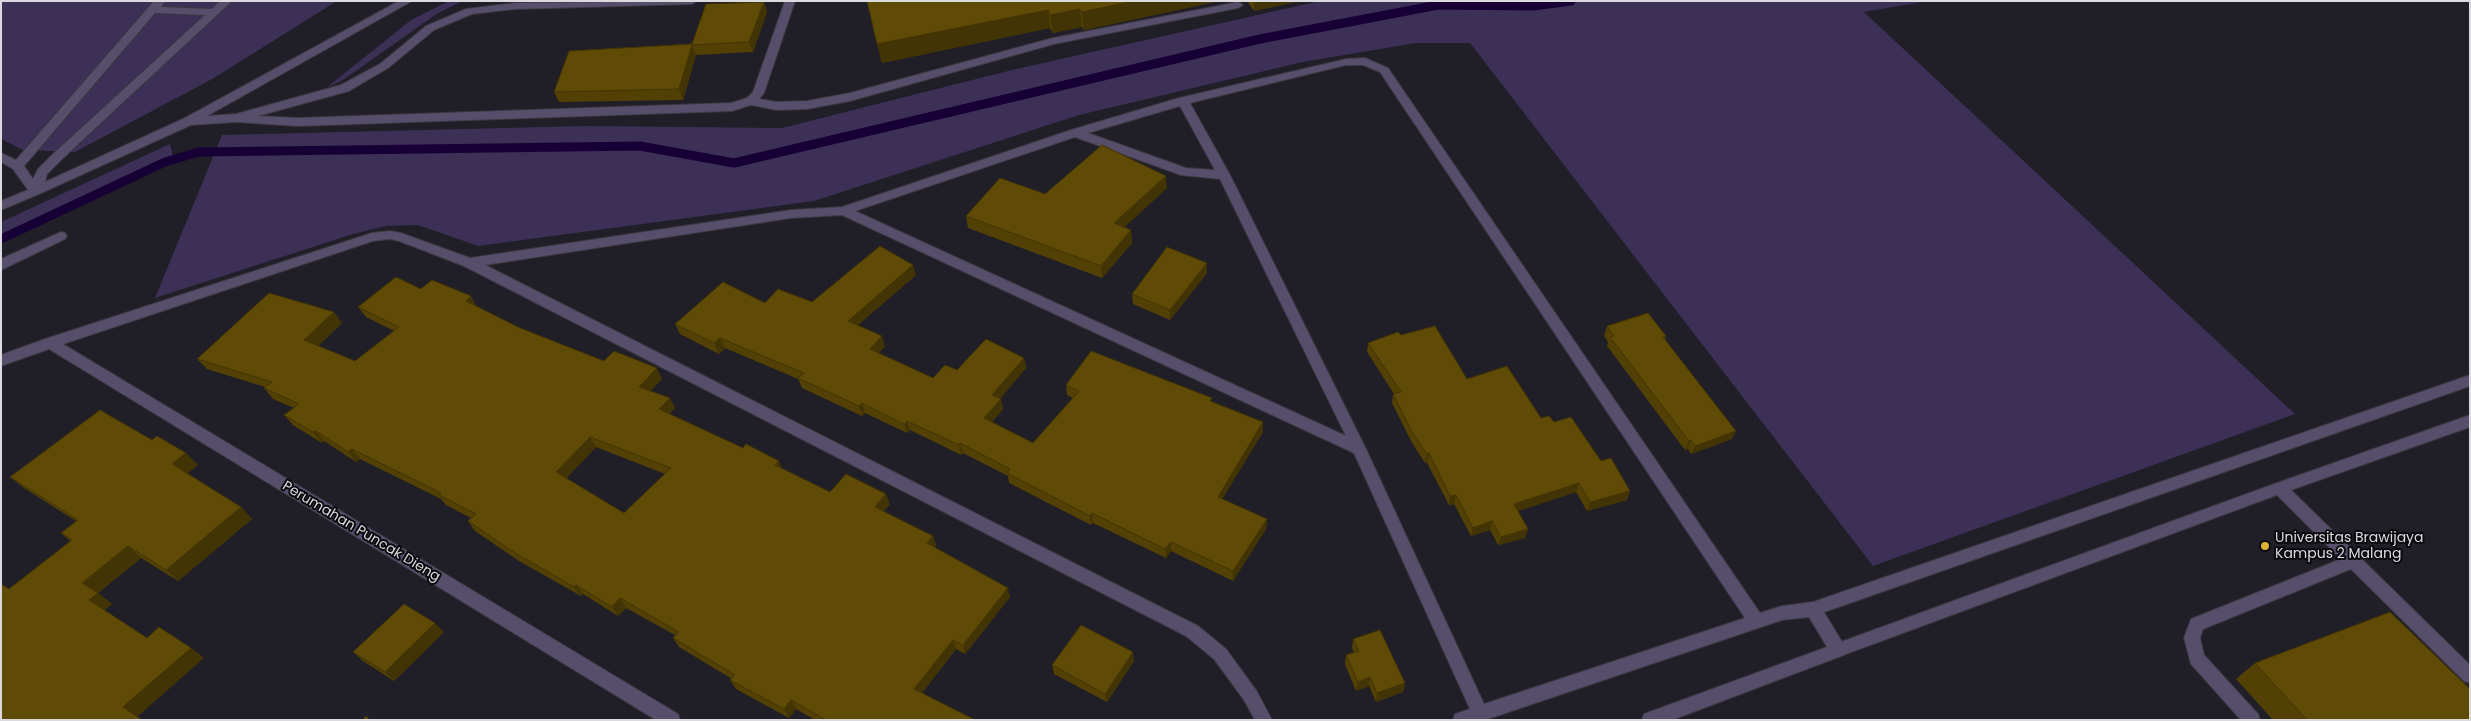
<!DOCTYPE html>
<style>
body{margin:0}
#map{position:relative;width:2471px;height:721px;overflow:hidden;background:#201e27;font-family:Poppins,sans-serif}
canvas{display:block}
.frame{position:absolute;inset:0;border:2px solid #dbdadf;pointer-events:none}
</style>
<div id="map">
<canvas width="2471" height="721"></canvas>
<div class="frame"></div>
</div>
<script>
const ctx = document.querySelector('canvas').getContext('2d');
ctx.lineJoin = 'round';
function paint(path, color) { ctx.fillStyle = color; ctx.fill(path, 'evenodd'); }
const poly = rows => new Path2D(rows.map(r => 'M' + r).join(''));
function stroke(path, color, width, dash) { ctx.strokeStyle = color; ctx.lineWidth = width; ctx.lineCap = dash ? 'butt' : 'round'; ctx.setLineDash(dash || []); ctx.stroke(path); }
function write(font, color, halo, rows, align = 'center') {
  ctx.font = font + ' Poppins,sans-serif'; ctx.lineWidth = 4; ctx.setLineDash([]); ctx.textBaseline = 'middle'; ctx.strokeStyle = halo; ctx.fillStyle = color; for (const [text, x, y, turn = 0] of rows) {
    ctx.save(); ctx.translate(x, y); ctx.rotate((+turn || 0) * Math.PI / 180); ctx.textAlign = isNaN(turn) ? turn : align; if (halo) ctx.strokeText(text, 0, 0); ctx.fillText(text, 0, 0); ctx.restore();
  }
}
paint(poly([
 [1,1,337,1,214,78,75,152,23,150,1,139],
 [449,1,463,1,438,13,343,80,326,88,411,20],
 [1320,1,1928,1,1864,12,2295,414,1873,566,1470,43,1416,43,1303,62,1079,115,814,201,478,246,418,225,386,226,353,234,155,298,222,135,585,126,782,128,1012,70],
 [170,144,173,156,1,235,1,222]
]), '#3c3056');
stroke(poly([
 [1,239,165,162,199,152,640,146,734,163,1260,39,1438,5,1533,6,1571,1]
]), '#170036', 9);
const service = poly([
 [154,1,165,1,161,7,212,9,220,1,232,1,61,160,47,174,45,182,185,118,399,1,412,1,207,116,236,114,341,85,380,64,426,26,466,9,515,3,697,1,692,4,515,9,472,14,434,30,388,68,349,91,258,116,298,118,731,103,747,98,753,92,785,1,795,1,764,93,759,99,777,102,807,101,850,93,1053,38,1238,2,1243,5,1238,8,1054,44,850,101,807,109,777,110,751,105,732,111,298,126,236,122,191,125,39,194,31,194,13,169,1,162,1,153,16,160,154,1],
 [155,13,205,15,53,154,38,169,33,179,24,166,155,13],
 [61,232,65,233,67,236,65,239,1,270,1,259,61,232],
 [2470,375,2470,386,1813,616,1807,614,1805,609,1807,604,1813,602,2470,375],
 [2470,415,2470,427,2291,490,2470,665,2470,683,2464,681,2351,569,2203,629,2200,638,2204,655,2258,714,2260,720,2241,720,2191,664,2184,638,2191,619,2341,559,2277,495,1838,657,1832,655,1830,650,1832,645,1838,643,2274,484,2470,415]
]);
const minor = poly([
 [1365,58,1388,68,1760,613,1782,606,1813,602,1819,604,1844,645,1846,650,1844,655,1672,720,1642,720,1644,714,1827,647,1809,617,1782,620,1485,720,1453,720,1455,714,1470,709,1354,453,842,215,791,218,485,265,1198,626,1226,649,1256,690,1272,720,1255,720,1244,700,1214,659,1186,636,464,266,399,241,390,239,373,241,63,344,678,714,680,720,656,720,49,349,1,366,1,355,45,339,372,233,390,231,401,233,470,258,791,210,842,207,1071,130,1179,98,1346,59,1365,58],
 [1346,65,1363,65,1380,72,1745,618,1484,704,1366,449,1230,175,1190,103,1346,65],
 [1180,106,1215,170,1186,168,1088,133,1180,106],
 [1075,137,1181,175,1220,179,1346,436,855,211,1075,137],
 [35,187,41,191,39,194,1,210,1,201,35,187]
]);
stroke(service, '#3a3841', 2);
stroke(minor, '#3a3841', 2);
paint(service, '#564e6a');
paint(minor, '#564e6a');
paint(poly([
 [867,1,1220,1,1084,30,1082,27,1053,33,1050,28,882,63],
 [1247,1,1300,1,1254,11],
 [764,2,767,12,753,52,696,55,683,100,559,102,554,92,692,44],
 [1167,188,1124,227,1131,230,1132,243,1102,278,968,228,966,216,1045,194],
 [1207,273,1170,320,1133,304,1132,294],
 [916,275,858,325,885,346,879,353,933,378,957,370,1024,358,1026,368,1000,398,1001,399,1003,409,992,422,1033,443,1073,398,1067,395,1066,385,1212,402,1263,422,1263,432,1222,499,1267,519,1266,529,1233,581,1171,551,1166,558,1093,523,1091,525,1009,483,1008,476,963,453,961,455,910,430,907,433,865,413,862,416,802,388,798,379,725,348,719,354,680,334,675,324,765,303,812,302],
 [358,307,477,307,520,328,604,361,662,379,650,391,675,408,669,414,830,492,890,504,883,511,933,536,936,545,934,548,1010,597,965,654,956,649,922,693,975,720,815,720,796,709,789,718,736,689,730,680,732,679,679,647,673,638,675,635,626,608,618,616,583,594,581,596,519,561,475,531,468,521,471,518,446,505,441,499,360,459,356,462,324,441,322,443,293,425,284,415,294,408,273,399,264,388,265,387,207,369,197,359,342,323,318,346,355,361,394,331,366,317],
 [596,447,665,474,624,513,566,478],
 [1607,326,1666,336,1665,339,1732,439,1691,454,1688,449,1685,450,1607,346,1608,342,1604,336],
 [1401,335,1467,379,1541,418,1554,422,1627,500,1587,511,1576,492,1518,511,1525,538,1498,545,1490,530,1471,536,1454,504,1449,505,1427,463,1425,463,1411,441,1392,403,1393,394,1394,394,1367,352,1368,343],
 [198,465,187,473,241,507,252,519,178,581,141,558,98,593,112,604,104,610,147,638,191,648,204,658,1,720,9,589,70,541,61,533,76,521,24,488,10,477],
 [444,632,394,681,363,661,353,652],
 [1353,639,1405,683,1403,692,1376,702,1369,686,1356,691,1345,664,1346,655,1354,652,1352,648],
 [1134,661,1107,702,1054,674,1052,665],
 [2255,663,2470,720,2273,720,2236,679]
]), '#524005');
paint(poly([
 [1133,1,1220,1,1084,30,1082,12],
 [1254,1,1300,1,1254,11],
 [764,2,767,12,753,52,749,42],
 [1080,9,1082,27,1053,33,1050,15],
 [1048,10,1050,28,882,63,877,44],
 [692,45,696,55,683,100,679,89],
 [1166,176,1167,188,1115,236,1114,223],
 [1131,230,1132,243,1102,278,1101,266],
 [1207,263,1207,273,1170,320,1170,310],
 [913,265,916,275,851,331,848,321],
 [471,296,477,307,466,301],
 [334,312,342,323,313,350,304,340],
 [882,336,885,346,873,359,870,349],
 [720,338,725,348,719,354,714,343],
 [1024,358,1026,368,995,405,992,395],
 [657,368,662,379,645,397,639,387],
 [670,398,675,408,665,419,659,409],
 [1001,399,1003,409,986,428,984,418],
 [862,403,865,413,862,416,859,406],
 [907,421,910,430,907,433,904,424],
 [1263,422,1263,432,1218,506,1218,497],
 [316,431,324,441,322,443,313,432],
 [1736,431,1732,439,1691,454,1695,446],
 [590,437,596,447,563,482,556,472],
 [1691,440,1688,449,1685,450,1689,441],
 [960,443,963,453,961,455,959,445],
 [352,449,360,459,356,462,348,452],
 [186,453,198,465,184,476,172,464],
 [1429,453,1427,463,1425,463,1427,454],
 [779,461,783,471,775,465],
 [1579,483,1576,492,1512,513,1514,504],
 [1630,491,1627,500,1587,511,1590,502],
 [886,494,890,504,879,517,875,507],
 [1456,495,1454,504,1449,505,1450,496],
 [241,507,252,519,178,581,166,570],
 [1092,513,1093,523,1091,525,1090,516],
 [1267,519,1266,529,1233,581,1233,571],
 [1492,521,1490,530,1471,536,1473,528],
 [1528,529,1525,538,1498,545,1501,537],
 [933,536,936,545,930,553,927,543],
 [1171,542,1171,551,1166,558,1165,549],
 [128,546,141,558,96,594,82,583],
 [576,585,583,594,581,596,574,587],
 [1008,588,1010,597,965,654,963,645],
 [98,593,112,604,103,611,89,600],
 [620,598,626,608,618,616,612,607],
 [435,623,444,632,394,681,385,672],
 [953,640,956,649,918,698,914,689],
 [191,648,204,658,137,717,123,707],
 [1133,652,1134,661,1107,702,1105,694],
 [1370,677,1369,686,1356,691,1358,682],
 [1405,683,1403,692,1376,702,1377,693],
 [791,700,796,709,789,718,784,709]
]), '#423404');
const building = poly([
 [867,1,1133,1,1082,12,1080,9,1050,15,1048,10,877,44,867,1],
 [764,2,749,42,692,45,679,89,554,92,569,51,692,44,706,4,764,2],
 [1102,145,1166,176,1114,223,1131,230,1101,266,966,216,1000,178,1045,194,1102,145],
 [880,246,913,265,848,321,882,336,870,349,933,378,945,365,957,370,986,339,1024,358,992,395,1001,399,984,418,1033,443,1079,391,1066,385,1091,351,1212,398,1210,401,1263,422,1218,497,1267,519,1233,571,1171,542,1165,549,1092,513,1090,516,1007,473,1010,469,960,443,959,445,907,421,904,424,862,403,859,406,798,378,804,373,720,338,714,343,675,324,723,282,765,303,778,289,812,302,880,246],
 [1167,247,1207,263,1170,310,1132,294,1167,247],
 [396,277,421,289,432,280,471,296,466,301,520,328,604,361,614,351,657,368,639,387,670,398,659,409,743,448,746,444,779,461,775,465,830,492,846,474,886,494,875,507,933,536,927,543,1008,588,963,645,953,640,914,689,975,720,826,720,791,700,784,709,730,680,735,675,673,638,679,632,620,598,612,607,576,585,574,587,512,551,468,521,476,514,439,495,441,493,352,449,348,452,316,431,313,432,284,415,299,404,264,388,272,382,197,359,269,293,334,312,304,340,355,361,399,327,358,307,396,277],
 [590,437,671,468,624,513,556,472,590,437],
 [1648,313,1666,336,1663,337,1736,431,1695,446,1691,440,1689,441,1610,337,1614,336,1607,326,1648,313],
 [1435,326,1467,379,1507,366,1541,418,1549,416,1554,422,1571,417,1601,461,1611,458,1630,491,1590,502,1579,483,1514,504,1528,529,1501,537,1492,521,1473,528,1456,495,1450,496,1429,453,1427,454,1412,432,1393,394,1401,392,1368,343,1398,332,1401,335,1435,326],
 [100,410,152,440,157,436,186,453,172,464,241,507,166,570,128,546,82,583,98,593,89,600,147,638,159,627,191,648,123,707,142,720,1,720,1,584,9,589,72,540,61,533,78,520,10,477,100,410],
 [404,604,435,623,385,672,353,652,404,604],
 [2390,612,2470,689,2470,720,2307,720,2255,663,2390,612],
 [1081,625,1133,652,1105,694,1052,665,1081,625],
 [1380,630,1405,683,1377,693,1370,677,1358,682,1346,655,1359,651,1353,639,1380,630],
 [366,716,370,720,362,720,366,716]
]);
paint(building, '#5f4a06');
stroke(building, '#423404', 1);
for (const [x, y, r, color] of [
 [2265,546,5,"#dcb233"]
]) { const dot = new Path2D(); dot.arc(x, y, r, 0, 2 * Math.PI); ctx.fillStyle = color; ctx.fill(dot); stroke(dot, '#0a090d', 2); }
write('14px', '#dbdadf', '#0a090d', [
 ["Perumahan Puncak Dieng",361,532,31]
]);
write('14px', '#dbdadf', '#0a090d', [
 ["Universitas Brawijaya",2275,538],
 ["Kampus 2 Malang",2275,554]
], 'left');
</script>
